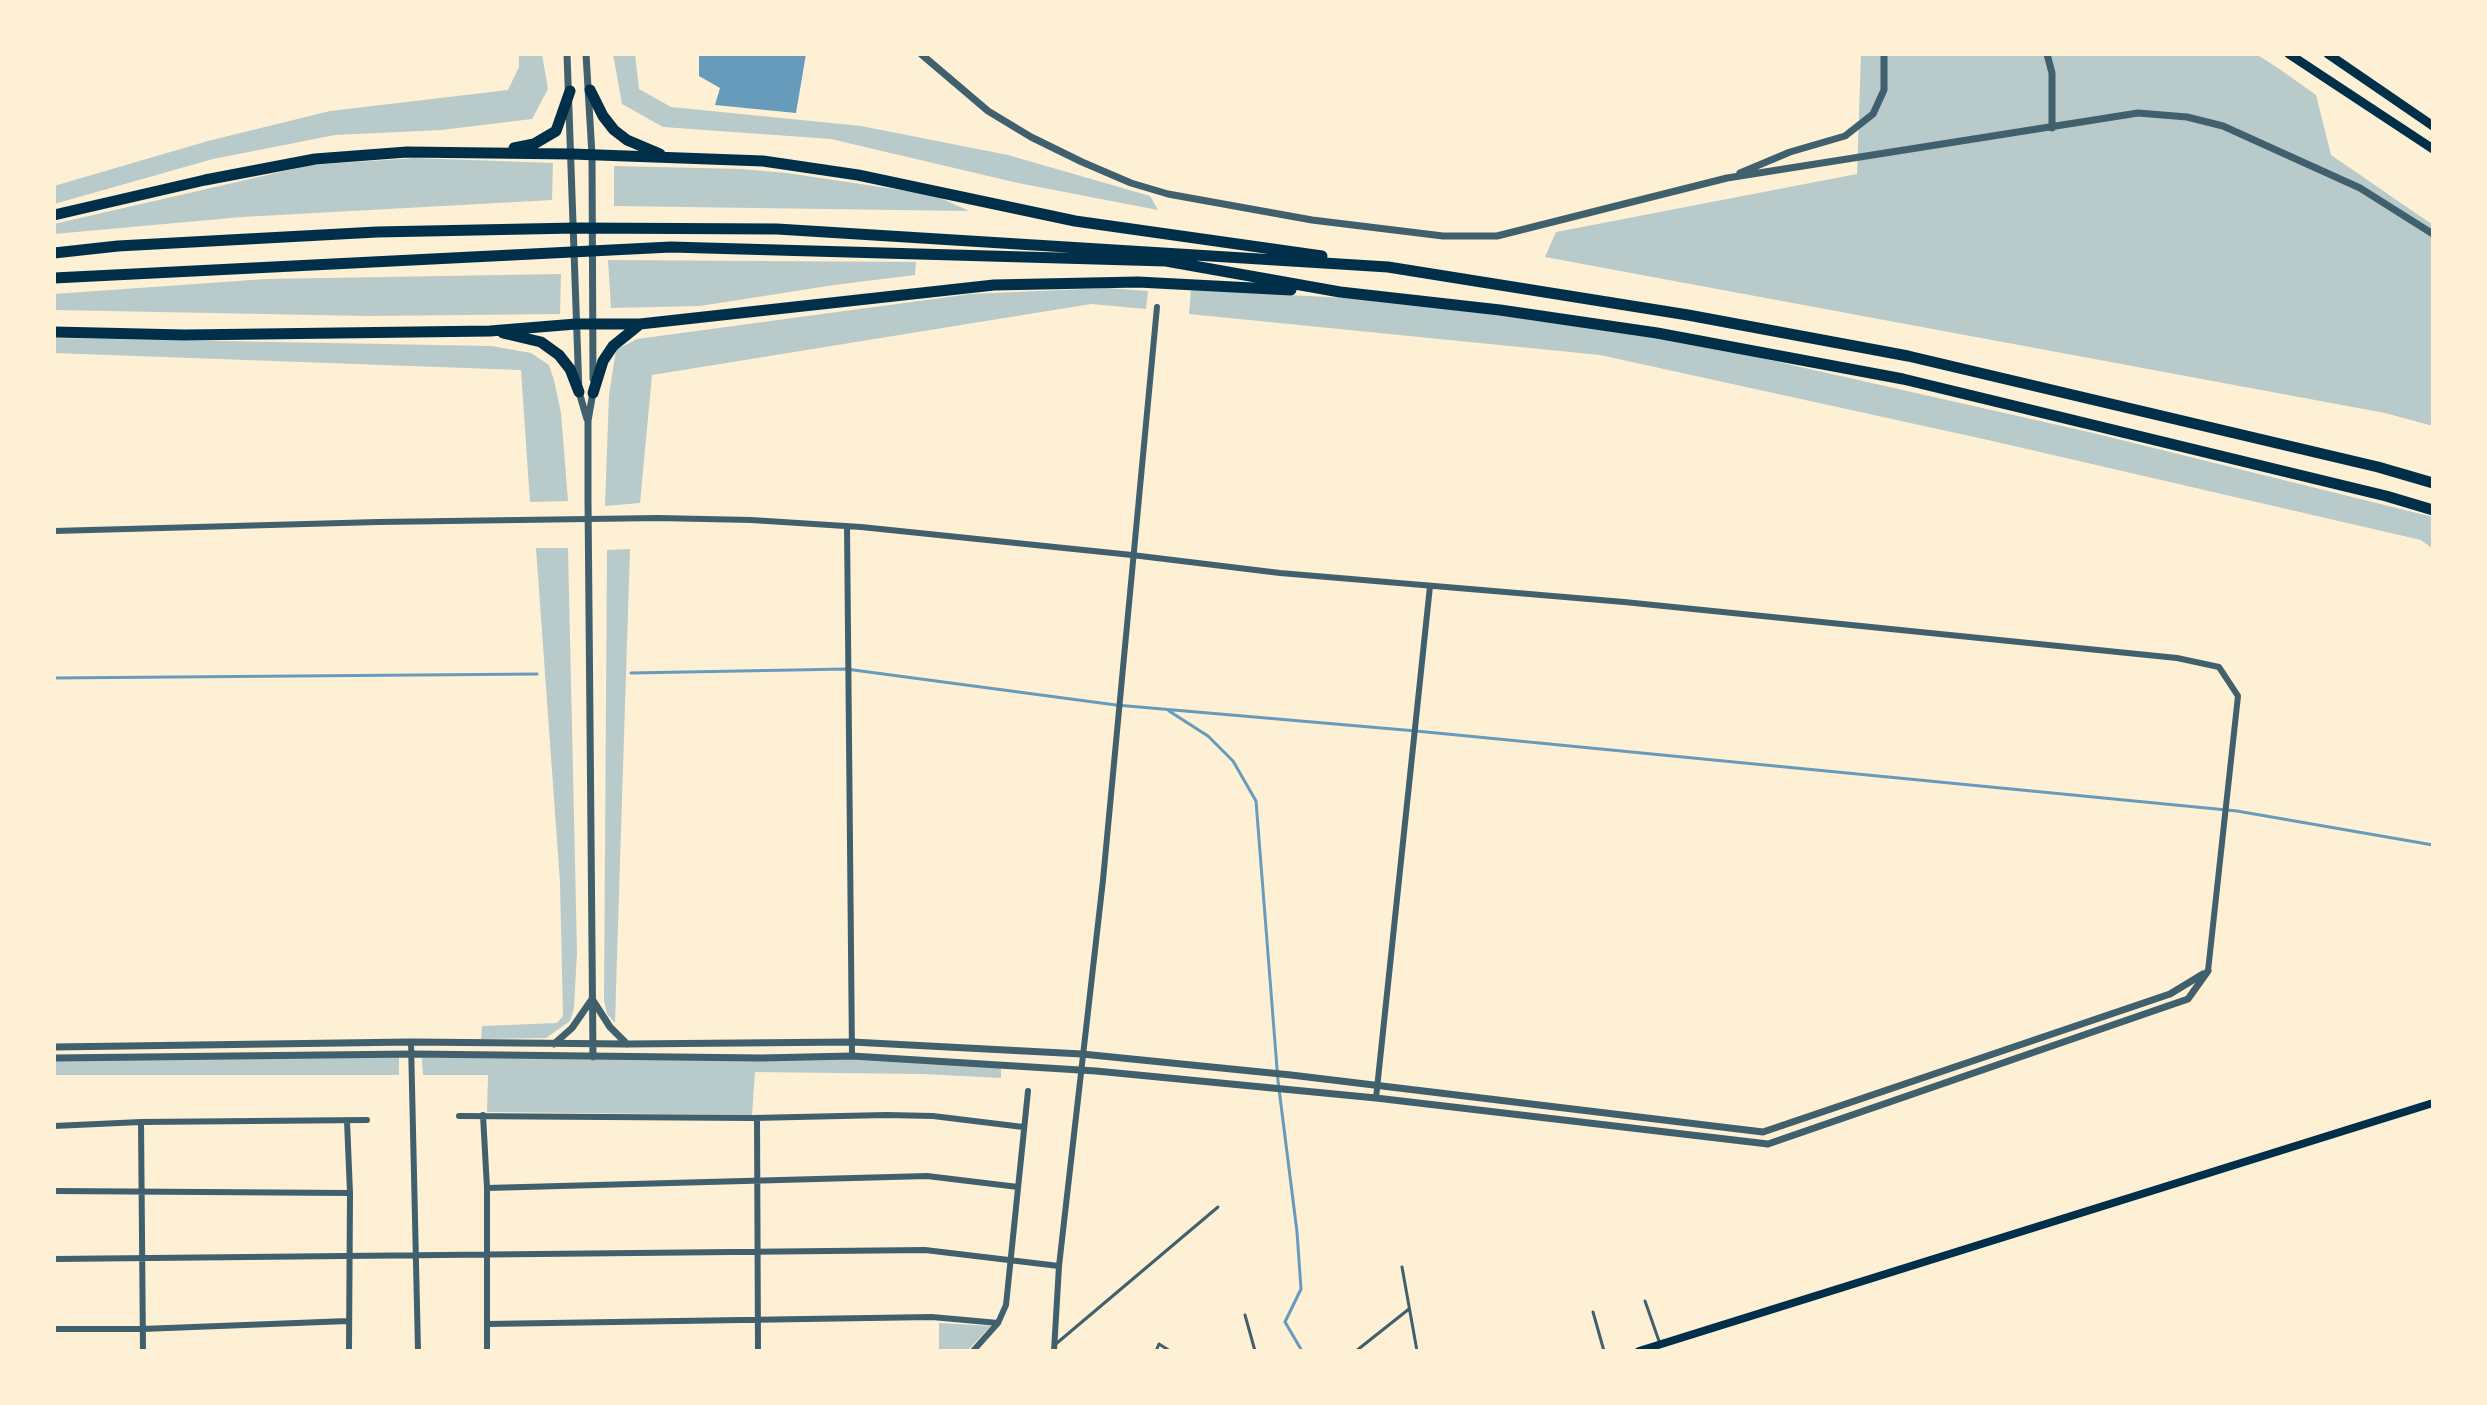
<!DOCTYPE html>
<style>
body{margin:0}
#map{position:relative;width:2487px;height:1405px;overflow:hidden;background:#fdf0d5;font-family:Helvetica,sans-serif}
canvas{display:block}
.frame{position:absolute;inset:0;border:56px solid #fdf0d5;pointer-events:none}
</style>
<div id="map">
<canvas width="2487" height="1405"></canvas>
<div class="frame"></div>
</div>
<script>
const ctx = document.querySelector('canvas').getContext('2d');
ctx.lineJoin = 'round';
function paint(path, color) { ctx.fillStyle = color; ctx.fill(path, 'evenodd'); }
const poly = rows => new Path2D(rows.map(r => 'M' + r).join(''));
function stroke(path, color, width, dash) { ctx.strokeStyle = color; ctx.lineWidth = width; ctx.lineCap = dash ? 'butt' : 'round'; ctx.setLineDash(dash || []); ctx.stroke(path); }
paint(poly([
 [519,54,542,54,548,89,532,119,441,130,335,135,213,159,54,204,54,186,208,141,330,111,508,90,519,67],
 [613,54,635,54,639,89,671,107,861,126,1008,155,1150,196,1158,210,1018,183,831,139,663,127,622,104],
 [1861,54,2256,54,2278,68,2316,95,2331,155,2433,225,2433,426,2385,413,1545,257,1556,232,1857,174],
 [415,158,553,163,552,200,242,217,54,234,54,224,311,165],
 [614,166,741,169,787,173,934,195,969,211,614,206],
 [608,260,916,262,915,275,834,285,700,306,611,308],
 [561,274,560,314,368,316,54,310,54,294,266,279],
 [1107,288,1148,291,1146,309,1091,304,652,375,640,503,605,506,609,395,616,350,637,339,971,294],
 [1191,290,1404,301,1659,335,2093,433,2433,517,2433,549,2421,540,1988,440,1600,355,1189,314],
 [54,338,492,346,531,353,549,365,554,380,561,413,568,501,530,502,521,370,54,353],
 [536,548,568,548,577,952,574,1008,570,1021,546,1038,481,1039,482,1026,557,1023,563,1016,560,882],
 [630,549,617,956,615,1023,607,1014,604,1000,607,550],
 [399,1056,399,1075,54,1075,54,1061],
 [422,1058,853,1059,1001,1068,1001,1078,923,1074,755,1072,752,1115,487,1112,488,1075,423,1075],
 [939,1323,991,1326,967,1351,939,1351]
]), '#b9caca');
paint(poly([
 [699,54,806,54,796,113,715,105,720,88,699,76]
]), '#669bbc');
stroke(poly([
 [631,673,846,669,1116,705,1416,731,2237,811,2433,845],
 [54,678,537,674],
 [1169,711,1208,736,1233,761,1256,801,1278,1081,1297,1232,1301,1289,1285,1322,1302,1351]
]), '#669bbc', 3);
stroke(poly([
 [1402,1267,1417,1351],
 [1645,1301,1659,1341],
 [1593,1312,1604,1351],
 [1245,1315,1255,1351],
 [1057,1343,1218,1207],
 [1156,1351,1159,1344,1170,1351],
 [1356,1351,1409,1309]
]), '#3f606c', 3);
stroke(poly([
 [847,526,852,1056],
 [54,531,378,522,658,518,751,520,861,527,1132,555,1280,573,1624,602,2177,658,2219,667,2238,696,2208,971],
 [411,1042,418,1351],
 [1376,1098,1430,586],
 [483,1115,487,1188,487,1351],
 [459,1116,753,1118,886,1115,933,1116,1023,1127],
 [757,1118,758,1351],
 [347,1121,350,1193,349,1351],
 [141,1122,143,1351],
 [54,1126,141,1122,367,1120],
 [487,1188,927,1176,1018,1187],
 [54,1191,350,1193],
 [54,1259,925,1250,1059,1266],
 [487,1324,932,1317,998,1323],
 [54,1329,142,1329,348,1321],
 [973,1351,998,1323,1006,1305,1028,1091],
 [1054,1351,1059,1266,1103,880,1157,307]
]), '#3f606c', 6);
stroke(poly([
 [567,54,579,392,587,419],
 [586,54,592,155,593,379],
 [921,54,988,111,1031,137,1082,162,1131,183,1168,194,1312,220,1443,236,1497,236,1727,178,2138,113,2187,117,2223,126,2360,188,2433,234],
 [2047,54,2052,73,2052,128],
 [1740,173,1790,152,1845,136,1873,114,1884,90,1884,54],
 [593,392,588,421,588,500,593,1057],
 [592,999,610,1027,627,1044],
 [554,1044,572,1028,590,1002],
 [54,1047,411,1042,627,1044,852,1042,1082,1054,1291,1075,1763,1132,2170,994,2203,974],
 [54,1058,413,1054,761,1058,852,1056,1096,1071,1376,1098,1768,1144,2188,999,2208,971]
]), '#3f606c', 7);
stroke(poly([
 [1639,1351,2433,1103]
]), '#003049', 8);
stroke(poly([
 [2289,54,2433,149],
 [2328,54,2433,126]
]), '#003049', 9);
stroke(poly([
 [590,90,603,116,614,130,627,140,660,154],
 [514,148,534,144,556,131,570,91],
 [54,215,205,180,315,159,407,152,572,154,763,161,858,175,1075,221,1322,256],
 [54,253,118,246,377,232,576,228,777,229,1388,267,1688,315,1908,356,2378,467,2433,483],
 [54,278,671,247,1166,261,1340,292,1500,310,1657,333,1903,379,2386,496,2433,510],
 [54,332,185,335,490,331,576,324,640,324,994,285,1138,282,1291,290],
 [503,333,541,342,559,355,570,369,579,392],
 [593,393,603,361,613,346,639,325]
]), '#003049', 11);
</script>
